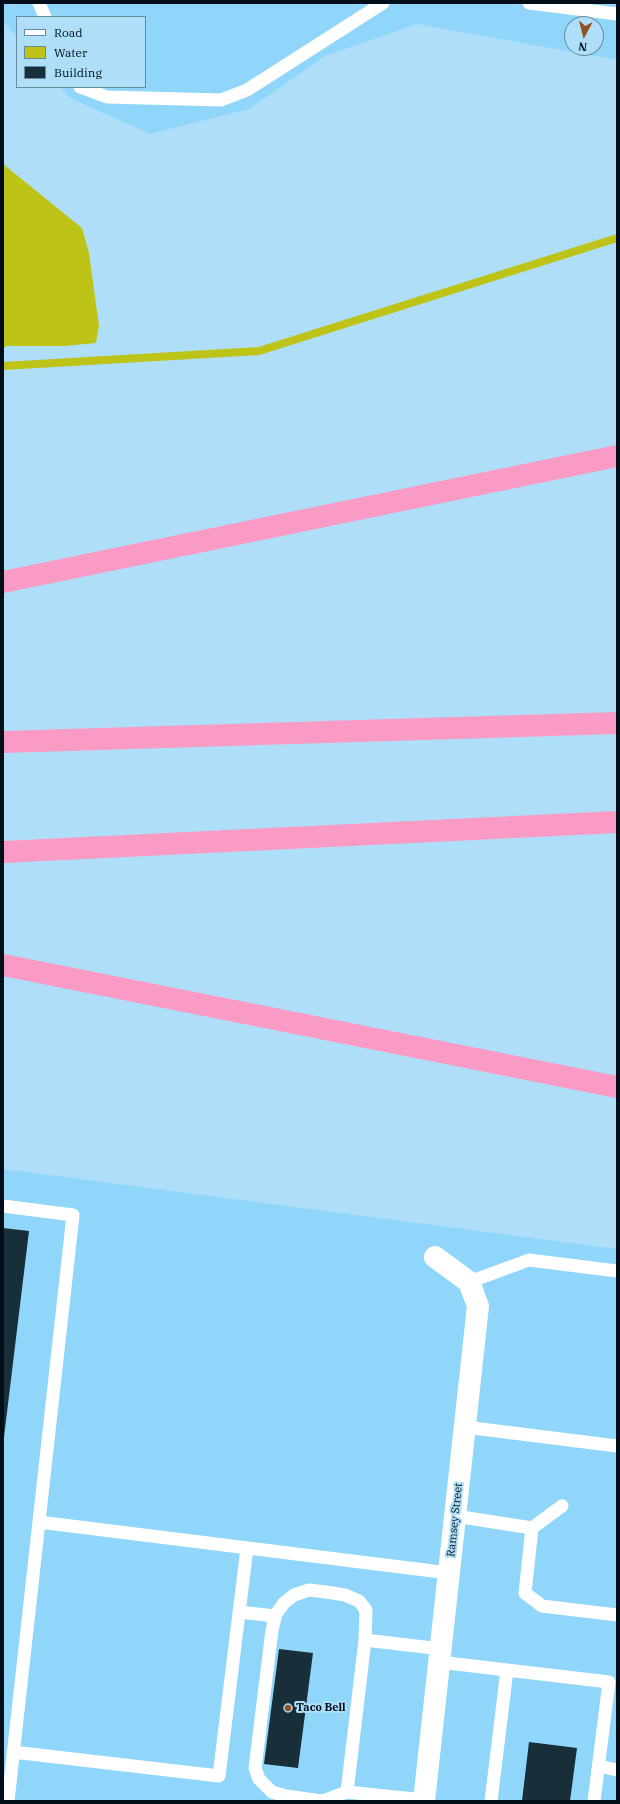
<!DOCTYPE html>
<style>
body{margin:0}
#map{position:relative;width:620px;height:1804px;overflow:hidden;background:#afdff8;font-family:"IBM Plex Serif",serif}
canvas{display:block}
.frame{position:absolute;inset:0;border:4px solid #000e19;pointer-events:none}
.legend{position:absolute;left:16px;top:16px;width:130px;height:72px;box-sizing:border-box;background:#afdff8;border:1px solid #698b9f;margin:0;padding:5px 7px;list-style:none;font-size:12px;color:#000e19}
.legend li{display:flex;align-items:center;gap:8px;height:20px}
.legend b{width:20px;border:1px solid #698b9f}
.north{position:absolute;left:564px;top:16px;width:40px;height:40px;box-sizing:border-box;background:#afdff8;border:1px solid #698b9f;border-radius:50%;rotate:187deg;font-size:11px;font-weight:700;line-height:16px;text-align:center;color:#000e19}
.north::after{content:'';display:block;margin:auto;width:14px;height:18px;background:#945022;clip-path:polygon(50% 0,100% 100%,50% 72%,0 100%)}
</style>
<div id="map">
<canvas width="620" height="1804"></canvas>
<div class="frame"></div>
<ul class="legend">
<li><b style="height:5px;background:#fff"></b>Road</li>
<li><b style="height:11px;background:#bec318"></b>Water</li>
<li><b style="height:11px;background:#182e39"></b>Building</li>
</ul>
<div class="north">N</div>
</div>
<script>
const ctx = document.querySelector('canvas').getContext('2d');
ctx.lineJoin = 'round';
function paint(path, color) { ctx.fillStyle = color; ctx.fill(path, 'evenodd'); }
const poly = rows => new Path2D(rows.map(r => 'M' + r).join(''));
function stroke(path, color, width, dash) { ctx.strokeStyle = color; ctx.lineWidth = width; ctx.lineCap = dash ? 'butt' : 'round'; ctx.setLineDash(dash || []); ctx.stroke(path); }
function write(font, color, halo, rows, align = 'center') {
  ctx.font = font + ' "IBM Plex Serif",serif'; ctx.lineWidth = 4; ctx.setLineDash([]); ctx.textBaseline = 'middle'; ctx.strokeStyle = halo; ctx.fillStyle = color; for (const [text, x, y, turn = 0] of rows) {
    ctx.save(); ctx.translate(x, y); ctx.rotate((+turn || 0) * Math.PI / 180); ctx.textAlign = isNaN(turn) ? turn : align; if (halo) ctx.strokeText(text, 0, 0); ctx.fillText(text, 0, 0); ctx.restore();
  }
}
paint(poly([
 [3,3,617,3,617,60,417,24,325,56,249,109,150,134,70,98,60,87,145,87,145,17,17,17,17,37,3,21],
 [572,24,596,24,596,48,572,48],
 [3,1169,617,1249,617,1801,3,1801]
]), '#90d6fa');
paint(poly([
 [3,164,82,228,89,253,99,326,96,343,65,346,7,346,3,348]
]), '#bec318');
stroke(poly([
 [3,366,259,351,617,238]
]), '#bec318', 8);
paint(poly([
 [3,1228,29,1231,4,1437,3,1437],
 [279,1649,313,1653,298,1768,264,1764],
 [529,1742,577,1748,570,1801,522,1801]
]), '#182e39');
stroke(poly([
 [39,3,45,17],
 [529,3,617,14],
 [80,87,107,97,221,100,247,90,383,3],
 [3,1206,73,1215,8,1801],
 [469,1282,529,1260,617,1271],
 [465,1427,617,1446],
 [455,1516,532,1528,525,1593,542,1606,617,1615],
 [39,1522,449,1573],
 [532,1528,562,1506],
 [239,1612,275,1616],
 [439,1662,609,1682,594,1801],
 [13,1752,219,1776,247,1548],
 [599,1766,617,1770],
 [347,1792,322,1801,286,1796,272,1792,259,1779,255,1768,272,1630,276,1614,284,1603,294,1595,309,1590,326,1592,345,1595,359,1601,366,1610,365,1640],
 [424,1800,347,1792,365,1640,441,1649],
 [491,1801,507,1670]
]), '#fff', 13);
stroke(poly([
 [424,1801,478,1306,469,1282,435,1257]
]), '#fff', 22);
stroke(poly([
 [3,582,617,456],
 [3,742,617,723],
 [3,852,617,822],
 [3,965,617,1087]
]), '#fa9bc6', 22);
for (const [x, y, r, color] of [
 [288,1708,4,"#945022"]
]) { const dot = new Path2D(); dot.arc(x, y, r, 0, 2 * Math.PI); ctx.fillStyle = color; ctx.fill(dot); stroke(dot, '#afdff8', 1.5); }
write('11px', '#000e19', '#afdff8', [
 ["Ramsey Street",455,1520,-84]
]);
write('bold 11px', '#000e19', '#afdff8', [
 ["Taco Bell",296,1708]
], 'left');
</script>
